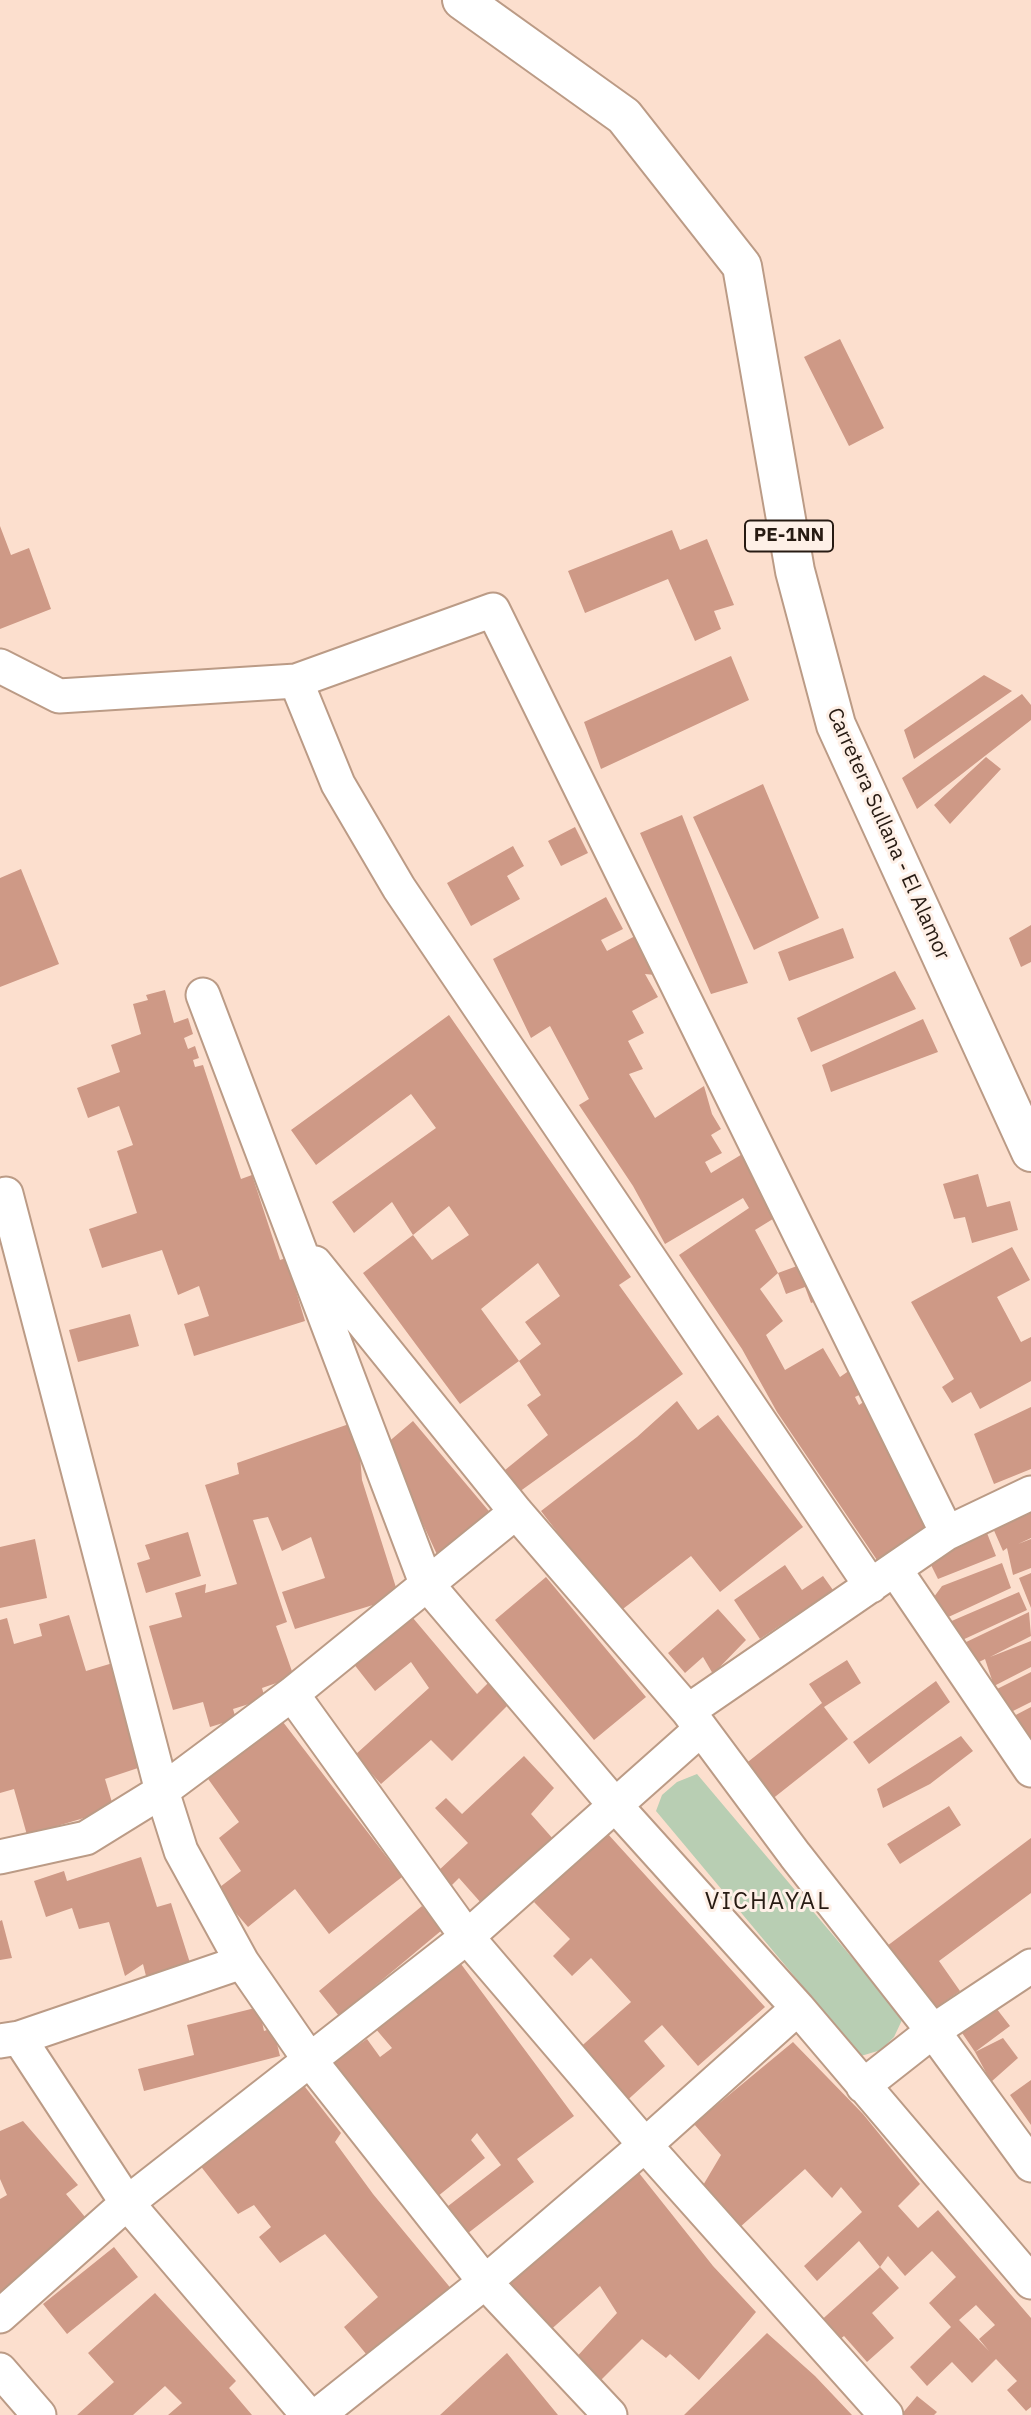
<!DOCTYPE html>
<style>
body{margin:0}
canvas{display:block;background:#fcdfce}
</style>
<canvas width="1031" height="2415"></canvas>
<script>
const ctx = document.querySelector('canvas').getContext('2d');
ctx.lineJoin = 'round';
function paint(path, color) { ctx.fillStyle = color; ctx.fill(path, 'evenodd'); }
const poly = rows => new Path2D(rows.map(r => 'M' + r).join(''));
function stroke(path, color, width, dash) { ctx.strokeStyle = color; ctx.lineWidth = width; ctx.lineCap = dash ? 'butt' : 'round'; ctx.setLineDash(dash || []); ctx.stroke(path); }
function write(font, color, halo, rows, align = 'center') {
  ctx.font = font + ' "IBM Plex Sans",sans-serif'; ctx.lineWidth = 6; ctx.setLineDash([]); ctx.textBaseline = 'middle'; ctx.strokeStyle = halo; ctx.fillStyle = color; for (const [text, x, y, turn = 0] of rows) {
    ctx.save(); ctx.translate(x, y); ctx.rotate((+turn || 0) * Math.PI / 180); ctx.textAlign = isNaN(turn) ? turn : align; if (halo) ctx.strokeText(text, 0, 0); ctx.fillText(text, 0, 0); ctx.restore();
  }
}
paint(poly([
 [697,1774,903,2018,894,2037,881,2050,861,2056,656,1811,662,1795,677,1782]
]), '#b8ceb3');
paint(poly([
 [840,339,884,428,849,446,804,357],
 [0,526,11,555,29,548,51,609,0,629],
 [672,530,680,550,707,539,734,605,714,611,721,629,695,641,668,579,585,613,568,571],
 [731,656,749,700,601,769,584,722],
 [984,675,1012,691,914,759,904,730],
 [1022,694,1031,705,1031,720,917,809,902,778],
 [986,757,1001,769,950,824,934,805],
 [763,784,819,918,754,950,693,817],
 [682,815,748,983,711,994,640,833],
 [575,827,588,853,561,866,548,841],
 [513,846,524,866,507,876,520,899,471,926,447,883],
 [21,869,59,964,0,987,0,878],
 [606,897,623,929,601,940,607,951,635,936,655,975,645,974,658,997,632,1011,644,1033,628,1041,643,1069,629,1074,655,1118,704,1086,712,1114,721,1129,711,1135,722,1153,705,1162,711,1173,744,1153,781,1214,755,1230,778,1273,760,1289,783,1321,766,1335,785,1370,823,1348,840,1377,850,1370,863,1393,855,1397,859,1405,868,1399,932,1528,879,1563,777,1412,742,1349,679,1255,749,1208,743,1198,665,1244,633,1186,579,1105,589,1099,550,1026,531,1038,493,959],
 [1031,925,1031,962,1021,967,1009,938],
 [843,928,854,958,789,981,778,952],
 [895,971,916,1009,811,1052,797,1018],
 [165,990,174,1023,188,1018,193,1034,184,1038,188,1049,195,1046,199,1058,193,1060,195,1067,203,1065,241,1179,252,1175,280,1260,286,1258,305,1321,194,1356,184,1324,209,1316,199,1286,178,1295,162,1250,102,1268,89,1229,137,1213,117,1151,133,1145,119,1106,88,1118,77,1088,120,1072,111,1045,141,1034,133,1004,148,1000,146,995],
 [449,1015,631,1277,619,1285,683,1374,519,1492,505,1470,548,1435,527,1405,541,1395,519,1361,541,1344,525,1322,560,1296,538,1263,481,1309,519,1361,460,1404,363,1273,413,1235,392,1202,354,1233,332,1202,436,1128,411,1094,316,1165,291,1130],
 [449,1206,469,1235,432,1260,413,1235],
 [923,1019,938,1052,831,1092,822,1065],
 [978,1174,987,1207,1010,1201,1018,1230,972,1243,965,1217,954,1219,943,1184],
 [1012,1247,1030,1280,997,1297,1021,1342,1031,1337,1031,1381,980,1409,971,1392,952,1403,942,1387,954,1379,911,1302],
 [808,1262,822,1299,811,1303,805,1287,786,1294,778,1273],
 [130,1314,139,1346,78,1362,69,1330],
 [677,1401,698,1430,718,1415,803,1527,720,1592,691,1556,619,1612,541,1511,637,1437],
 [1031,1407,1031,1469,994,1484,974,1434],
 [413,1421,493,1516,440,1561,386,1444],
 [349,1424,360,1456,362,1480,399,1597,295,1629,282,1592,325,1578,311,1537,282,1551,268,1517,253,1520,287,1622,276,1626,294,1677,262,1688,265,1699,233,1709,236,1719,210,1727,203,1702,173,1710,149,1626,182,1617,175,1593,206,1584,205,1593,237,1584,205,1485,239,1474,237,1463],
 [1031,1510,1031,1538,1018,1544,1031,1539,1031,1568,1013,1575,1007,1548,1003,1551,992,1526],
 [985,1528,996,1556,938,1579,927,1557],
 [188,1532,201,1576,146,1593,137,1563,150,1559,145,1545],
 [35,1539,47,1598,0,1608,0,1547],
 [1002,1563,1011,1588,942,1620,931,1601,942,1586],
 [785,1565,802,1590,823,1576,833,1590,760,1639,734,1600],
 [1031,1573,1031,1608,1019,1578],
 [546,1577,646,1697,594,1740,495,1620],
 [1019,1592,1027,1610,958,1642,947,1623],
 [718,1609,746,1640,713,1674,703,1657,685,1673,668,1653],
 [1029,1612,1031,1636,990,1657,1031,1641,1031,1667,994,1686,985,1659,973,1665,962,1644],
 [69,1615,86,1671,123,1660,150,1764,105,1779,114,1809,27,1835,14,1789,0,1793,0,1620,7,1618,14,1644,42,1636,39,1624],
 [413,1618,477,1694,488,1683,509,1704,452,1761,431,1740,381,1784,355,1755,429,1688,411,1662,375,1691,353,1663],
 [847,1660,861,1683,824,1707,848,1739,771,1800,744,1765,822,1703,809,1684],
 [1031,1672,1031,1702,1003,1716,995,1690],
 [936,1681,950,1702,869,1764,853,1742],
 [1031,1707,1031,1740,1024,1744,1010,1718],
 [283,1722,402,1877,329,1934,295,1889,248,1927,216,1890,241,1871,219,1838,239,1822,206,1776],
 [961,1736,973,1751,930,1784,883,1808,877,1789],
 [524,1756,554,1788,531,1814,554,1840,482,1904,459,1878,451,1886,437,1872,468,1843,435,1808,446,1798,462,1814],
 [949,1806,961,1825,900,1864,887,1844],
 [607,1833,765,2007,698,2066,662,2025,644,2041,665,2066,622,2105,576,2051,631,2002,591,1958,572,1976,553,1956,570,1939,534,1902],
 [1031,1838,1031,1893,939,1961,960,1991,931,2011,887,1946],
 [141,1857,157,1907,171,1903,190,1963,146,1976,143,1964,125,1976,109,1922,79,1929,72,1908,46,1917,34,1881,64,1871,67,1881],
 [422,1906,442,1930,339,2016,319,1991],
 [2,1920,12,1958,0,1960,0,1921],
 [461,1964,574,2116,517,2159,534,2182,463,2237,443,2210,501,2165,477,2133,471,2140,485,2158,432,2201,331,2064,367,2039,380,2057,392,2048,375,2028],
 [993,2004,1010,2026,975,2052,958,2027],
 [259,2007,264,2031,273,2028,280,2056,144,2091,138,2069,194,2055,187,2025],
 [1003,2038,1018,2058,991,2082,975,2052],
 [793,2042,863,2114,920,2184,898,2206,918,2228,938,2210,1031,2318,1031,2407,1026,2411,1007,2390,1017,2381,996,2359,972,2383,952,2362,927,2386,910,2367,951,2327,929,2303,956,2277,932,2251,905,2276,888,2256,880,2267,859,2241,817,2281,804,2266,862,2212,841,2187,832,2198,805,2169,739,2228,702,2187,721,2155,694,2124],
 [976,2305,995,2325,979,2339,989,2351,959,2320],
 [1031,2080,1031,2125,1010,2095],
 [302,2083,341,2133,335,2142,373,2194,453,2291,371,2360,344,2327,378,2297,325,2234,280,2263,259,2237,271,2227,254,2205,238,2214,199,2164],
 [23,2121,78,2185,66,2194,90,2223,0,2296,0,2199,7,2195,0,2179,0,2131],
 [635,2168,713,2266,756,2312,699,2380,670,2354,666,2358,642,2339,598,2383,572,2362,617,2313,600,2286,547,2333,503,2284],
 [114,2247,138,2277,67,2334,43,2304],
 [880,2267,899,2288,872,2313,894,2338,867,2362,844,2336,834,2344,816,2325],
 [155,2293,236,2381,229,2388,252,2415,168,2415,182,2403,165,2386,133,2415,77,2415,114,2382,88,2353],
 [767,2333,815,2376,852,2415,684,2415],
 [507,2353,558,2415,440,2415],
 [917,2396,937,2412,934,2415,901,2415]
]), '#ce9986');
const minor = poly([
 [0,666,59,696,296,681,338,784,399,888,871,1586],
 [296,681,493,610,947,1533],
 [203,995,426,1583,614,1804,798,2008,1031,2282],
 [6,1194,162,1791,181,1851,242,1962,309,2059,485,2282,610,2415],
 [315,1263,516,1512,688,1711,795,1855,933,2031,1031,2165],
 [896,1571,1031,1770],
 [292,1694,467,1937,645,2145,886,2415],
 [688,1711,947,1533,1031,1493],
 [0,1857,86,1838,162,1791,292,1694,516,1512],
 [0,2041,19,2038,242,1962],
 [863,2086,933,2031,1031,1966],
 [0,2316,127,2203,19,2038],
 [0,2370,39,2415],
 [308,2415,127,2203,467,1937,701,1729],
 [318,2415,485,2282,645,2145,798,2008]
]);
const trunk = poly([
 [462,0,624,116,742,266,795,571,836,725,1031,1152]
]);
stroke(minor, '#bb9b86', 37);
stroke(trunk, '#bb9b86', 42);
stroke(minor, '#fff', 33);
stroke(trunk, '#fff', 38);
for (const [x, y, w] of [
 [789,536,88]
]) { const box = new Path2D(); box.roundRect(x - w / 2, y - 15.5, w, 31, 5); ctx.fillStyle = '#fef0e7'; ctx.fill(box); stroke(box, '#271b13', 2); }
write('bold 19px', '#271b13', null, [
 ["PE-1NN",789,536]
]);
write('21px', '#271b13', '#fef0e7', [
 ["Carretera Sullana - El Alamor",888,834,66]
]);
ctx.letterSpacing = '2px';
write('24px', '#271b13', '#fef0e7', [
 ["VICHAYAL",768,1902]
]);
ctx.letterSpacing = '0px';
</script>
